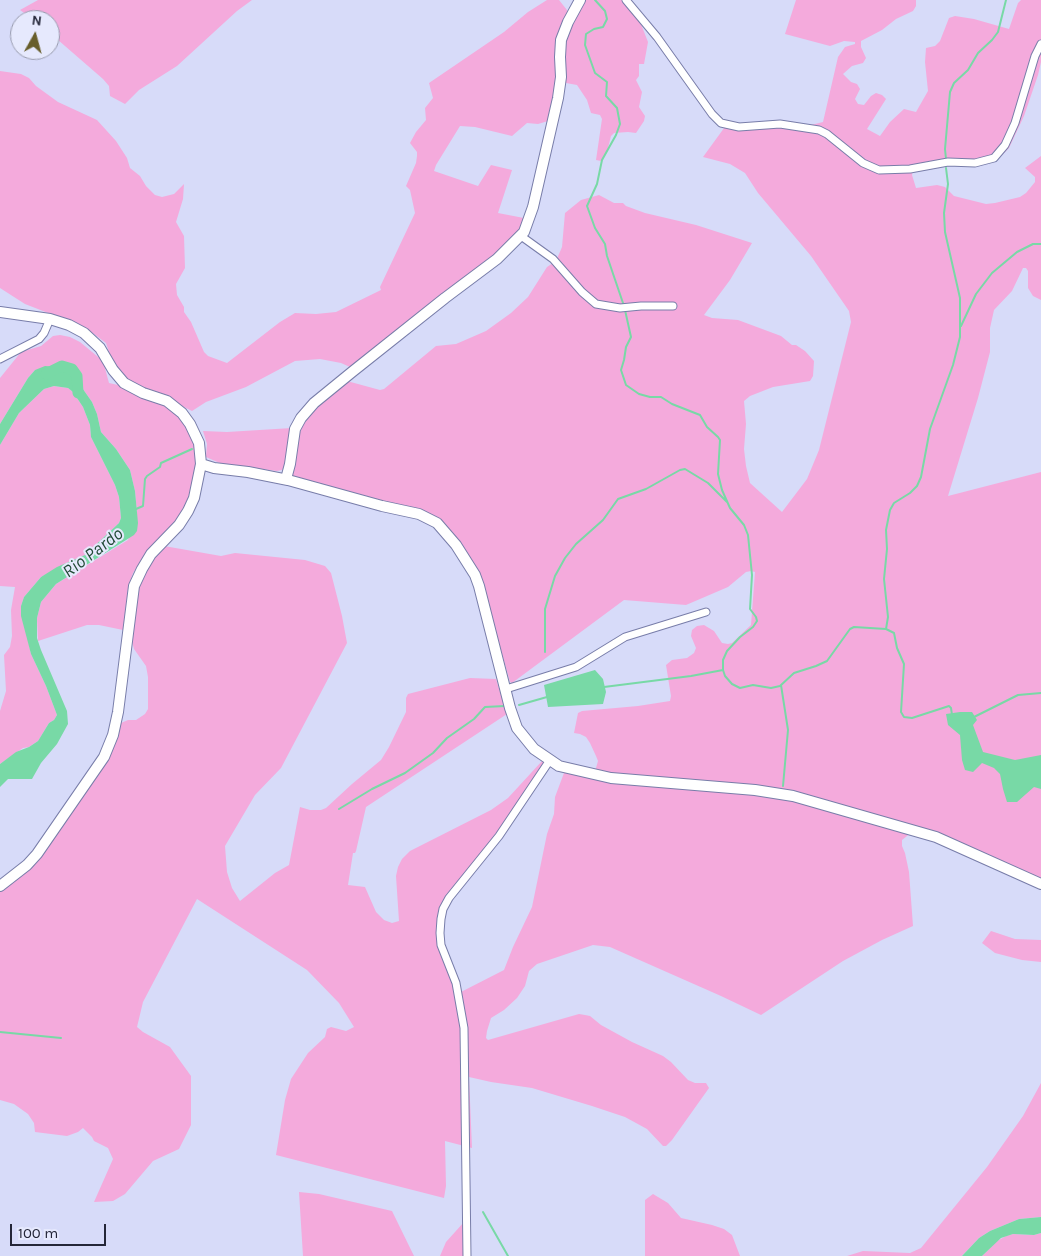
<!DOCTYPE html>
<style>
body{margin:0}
#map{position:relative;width:1041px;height:1256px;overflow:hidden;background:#d7dbf9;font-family:Karla,sans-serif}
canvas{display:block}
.north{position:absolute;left:10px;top:10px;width:50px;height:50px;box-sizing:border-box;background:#e6e9fd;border:1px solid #989bae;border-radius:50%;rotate:7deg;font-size:14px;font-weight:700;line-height:20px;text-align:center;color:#242638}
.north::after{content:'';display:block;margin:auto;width:18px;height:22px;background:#685e2b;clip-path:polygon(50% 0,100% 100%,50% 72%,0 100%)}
.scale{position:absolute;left:10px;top:1224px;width:96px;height:22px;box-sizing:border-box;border:2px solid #242638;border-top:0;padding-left:6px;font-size:15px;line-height:18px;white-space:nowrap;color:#242638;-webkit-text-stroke:4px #e6e9fd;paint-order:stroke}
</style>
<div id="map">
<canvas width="1041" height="1256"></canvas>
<div class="north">N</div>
<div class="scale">100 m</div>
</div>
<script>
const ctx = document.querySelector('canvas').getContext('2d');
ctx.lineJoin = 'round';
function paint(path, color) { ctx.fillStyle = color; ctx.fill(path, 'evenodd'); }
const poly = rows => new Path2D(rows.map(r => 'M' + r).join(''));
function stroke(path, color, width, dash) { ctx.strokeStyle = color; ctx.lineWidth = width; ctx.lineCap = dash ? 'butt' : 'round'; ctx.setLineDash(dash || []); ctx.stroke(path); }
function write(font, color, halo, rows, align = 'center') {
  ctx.font = font + ' Karla,sans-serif'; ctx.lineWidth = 4; ctx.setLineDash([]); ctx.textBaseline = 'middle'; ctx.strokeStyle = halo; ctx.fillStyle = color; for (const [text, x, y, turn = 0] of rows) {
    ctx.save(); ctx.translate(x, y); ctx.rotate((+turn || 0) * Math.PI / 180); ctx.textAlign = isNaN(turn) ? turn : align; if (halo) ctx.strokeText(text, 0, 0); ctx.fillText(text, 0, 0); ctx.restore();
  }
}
paint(poly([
 [38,0,252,0,237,11,177,66,139,90,125,104,110,96,109,86,103,79,50,33,50,20,34,20,20,10],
 [547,0,559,0,567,10,567,17,560,65,548,121,538,124,527,123,512,136,475,127,460,126,436,165,434,171,478,186,491,165,512,170,498,213,529,219,519,235,480,268,429,304,350,367,341,363,320,359,295,361,246,387,206,402,192,411,174,402,136,388,119,372,112,361,106,343,94,334,79,325,25,304,0,288,0,71,21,74,29,78,36,86,58,102,97,120,116,141,127,158,130,168,140,176,146,186,155,195,162,197,174,194,184,184,183,199,176,222,184,236,185,268,176,284,177,295,184,307,184,312,191,322,204,352,208,356,227,363,280,322,295,313,316,314,336,312,381,290,380,287,415,213,410,190,406,186,416,163,417,156,417,152,410,143,416,132,426,120,425,108,433,98,429,83,504,32,528,12],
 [584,0,627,0,639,19,648,42,644,64,639,64,639,76,636,80,642,92,639,107,645,116,644,121,636,133,628,132,614,133,611,136,607,152,601,161,596,160,602,119,600,115,591,113,587,100,577,85,566,83,565,79,566,41,570,30],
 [796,0,916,0,916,6,913,11,896,19,882,30,861,41,861,47,866,58,863,63,852,66,843,74,851,82,857,84,860,89,855,99,858,104,864,105,871,96,876,93,882,95,886,99,867,129,880,136,890,122,904,109,916,112,928,91,925,62,926,48,935,46,940,41,949,18,955,16,974,19,1009,29,1018,3,1021,0,1041,0,1041,62,1038,75,1024,116,1009,148,1001,156,991,160,913,169,912,175,916,188,937,185,945,187,954,196,986,204,995,203,1020,197,1026,193,1035,182,1035,177,1025,168,1041,156,1041,300,1033,296,1028,288,1028,271,1026,268,1023,268,1012,291,994,310,990,328,990,352,978,398,948,496,1041,472,1041,881,912,832,902,840,902,846,905,853,909,872,913,926,882,940,843,961,761,1015,721,996,610,947,593,945,537,964,529,971,525,986,517,998,504,1010,491,1018,487,1031,486,1038,488,1040,579,1014,585,1015,590,1016,601,1025,632,1042,663,1056,671,1062,688,1080,695,1083,706,1083,709,1088,672,1140,666,1146,663,1146,647,1129,625,1117,592,1106,532,1088,491,1082,469,1077,472,1148,445,1141,446,1186,444,1198,276,1155,285,1100,291,1079,308,1053,325,1037,327,1029,331,1027,346,1031,354,1027,339,1003,307,970,197,899,143,1002,137,1027,143,1032,170,1047,191,1076,191,1125,179,1149,153,1161,125,1194,113,1201,94,1202,113,1159,108,1148,94,1141,92,1137,83,1128,78,1132,67,1136,35,1132,34,1123,28,1114,14,1104,0,1100,0,892,30,867,121,723,128,720,136,720,145,714,148,709,148,677,146,666,134,649,131,638,137,589,144,570,164,546,221,556,235,553,305,560,325,566,331,573,342,616,347,643,281,768,255,795,225,846,227,872,232,888,240,901,275,873,289,865,300,807,310,810,321,810,326,808,352,784,381,760,389,747,406,712,406,698,408,694,470,678,496,679,507,714,366,807,356,851,355,853,353,853,348,885,365,887,376,912,384,920,392,923,399,921,396,876,398,867,402,859,410,851,491,810,508,798,542,761,544,762,545,765,510,817,447,897,438,932,459,993,504,970,513,947,532,907,547,834,554,814,555,797,564,773,567,766,593,773,596,768,598,761,596,756,590,743,586,737,580,734,574,733,578,713,582,711,638,706,670,701,671,696,666,665,672,660,687,658,694,653,696,648,691,636,692,630,697,626,704,625,714,631,722,643,728,644,732,643,751,625,755,572,751,571,746,572,728,587,686,605,624,600,512,683,510,682,497,636,489,631,473,574,436,524,280,480,303,425,319,404,347,381,380,390,384,389,436,346,456,344,486,331,511,313,528,297,547,267,556,261,562,247,565,213,581,200,599,195,614,203,623,203,626,206,645,213,696,225,752,243,730,280,704,315,712,318,738,320,781,336,792,345,796,345,805,351,814,361,813,376,810,381,773,387,750,396,744,401,746,424,744,449,746,466,750,483,782,512,807,479,819,450,851,322,849,311,811,256,758,193,745,173,730,164,703,157,727,124,811,125,823,122,838,57,845,47,855,44,855,42,844,41,830,46,785,34],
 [60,335,70,337,80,342,103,361,109,383,118,385,137,396,172,408,191,430,199,461,186,505,173,526,147,551,133,573,128,588,123,630,99,625,87,625,38,641,37,618,41,602,56,584,128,540,137,513,135,491,130,470,116,449,101,432,97,414,92,402,71,372,60,367,35,370,28,378,0,424,0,378,21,352,41,346,53,336],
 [54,386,68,388,73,392,83,407,90,425,91,437,115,485,119,497,121,518,119,523,85,555,41,577,24,597,21,606,31,654,46,686,57,715,54,720,49,723,38,741,29,747,23,748,0,764,0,711,6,691,4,655,10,647,12,636,11,610,15,587,0,586,0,445,19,413,44,389],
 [292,428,285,466,282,470,277,471,222,464,206,457,207,444,203,431,227,432],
 [991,931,1015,939,1041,940,1041,962,1022,960,995,953,982,943],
 [1041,1083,1041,1217,1019,1219,990,1231,979,1238,962,1256,847,1256,863,1251,910,1253,921,1248,987,1167,1023,1116],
 [299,1192,319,1194,392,1211,414,1256,303,1256],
 [653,1194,668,1203,681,1218,712,1225,724,1229,732,1235,740,1256,645,1256,645,1200],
 [464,1222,468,1256,440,1256,446,1242],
 [1041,1233,1041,1256,982,1256,997,1241,1006,1236,1013,1234,1034,1235]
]), '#f4aadc');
paint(poly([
 [45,366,60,367,71,372,92,402,97,414,101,432,116,449,130,470,135,491,138,523,137,531,134,535,56,584,41,602,37,618,37,638,41,650,67,711,68,724,57,744,41,763,32,779,8,779,0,787,0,764,16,752,29,747,38,741,49,723,54,720,57,715,46,686,31,654,21,616,21,606,24,597,41,577,57,567,85,555,119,523,121,518,119,497,115,485,91,437,90,425,83,407,73,392,68,388,54,386,44,389,19,413,0,445,0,424,28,378,35,370],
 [595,670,603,679,606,692,603,704,548,707,544,685],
 [960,712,972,712,977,720,973,725,983,752,1015,760,1041,755,1041,789,1034,787,1017,802,1007,802,1003,789,1000,774,994,768,982,763,973,772,965,770,962,760,960,735,948,725,946,714],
 [1041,1217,1041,1233,1034,1235,1013,1234,1001,1238,982,1256,962,1256,979,1238,990,1231,1019,1219]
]), '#78d9a6');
stroke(poly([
 [595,0,605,11,607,19,603,27,594,29,586,34,585,45,595,73,607,82,606,96,617,108,620,124,616,135,602,160,597,184,587,206,595,228,605,244,607,256,624,306],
 [946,159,945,149,950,92,954,83,968,70,978,53,992,40,998,32,1006,0],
 [625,310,631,337,626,347,624,360,621,370,626,385,639,394,650,397,661,397,672,404,700,415,707,427,718,437,720,440,718,474,722,490,730,508,744,525,748,535,752,575,750,609,756,617,757,621,753,627,740,637,727,651,723,660,723,670,725,676,732,684,740,688,753,685,771,688,780,686,794,673,816,666,827,661,850,629,854,627,886,629,894,633,897,648,904,664,901,712,904,717,912,718,949,706,951,708,952,715],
 [961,326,976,294,992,273,1017,252,1033,244,1041,244],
 [136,509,143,506,145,479,147,476,160,467,161,463,192,449],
 [886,629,888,617,884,579,887,549,886,530,890,510,894,503,910,493,917,486,921,477,930,429,953,365,960,337,960,298,945,232,944,213,948,184,946,168],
 [545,652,545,609,555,576,565,558,576,544,603,520,618,499,646,489,680,470,685,469,708,483,727,502],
 [781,685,788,730,783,786],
 [604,687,691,676,723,670],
 [519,705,547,697],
 [974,717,1018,695,1041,693],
 [339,809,372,789,405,773,433,753,447,738,474,719,485,707,505,706],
 [0,1032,61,1038],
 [483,1212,508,1256]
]), '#78d9a6', 2);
stroke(poly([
 [46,374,62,366,72,369,77,376,78,393]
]), '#78d9a6', 11);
const street = poly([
 [626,0,657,37,712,114,721,123,739,127,780,124,819,130,827,134,863,163,879,170,910,169,948,162,975,163,994,158,1005,145,1015,123,1035,56,1041,44],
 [521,236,553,259,582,292,596,304,620,308,641,306,673,306],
 [0,359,39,339,44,333,50,319],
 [506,689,576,667,625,637,706,612],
 [467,1256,464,1028,456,983,441,945,440,933,441,919,443,909,449,898,499,836,550,760]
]);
const secondary = poly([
 [0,312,50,319,69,325,84,333,100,348,113,370,124,383,143,393,167,401,182,413,190,424,199,443,201,464,194,498,188,511,179,525,151,554,142,569,134,586,118,712,113,735,104,757,37,854,27,865,0,886],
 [201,464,214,468,248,472,288,480,382,506,419,514,437,523,456,545,475,575,479,586,510,708,517,728,534,749,559,766,611,778,755,790,793,796,936,837,1041,884],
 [286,479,290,464,295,429,301,418,314,403,352,372,445,298,497,259,524,232,533,207,558,98,561,77,560,57,561,40,568,22,580,0]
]);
stroke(street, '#787da9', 9);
stroke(secondary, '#787da9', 12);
stroke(street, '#fff', 7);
stroke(secondary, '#fff', 10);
write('italic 18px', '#224b36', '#e6e9fd', [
 ["Rio Pardo",93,553,-37]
]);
</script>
